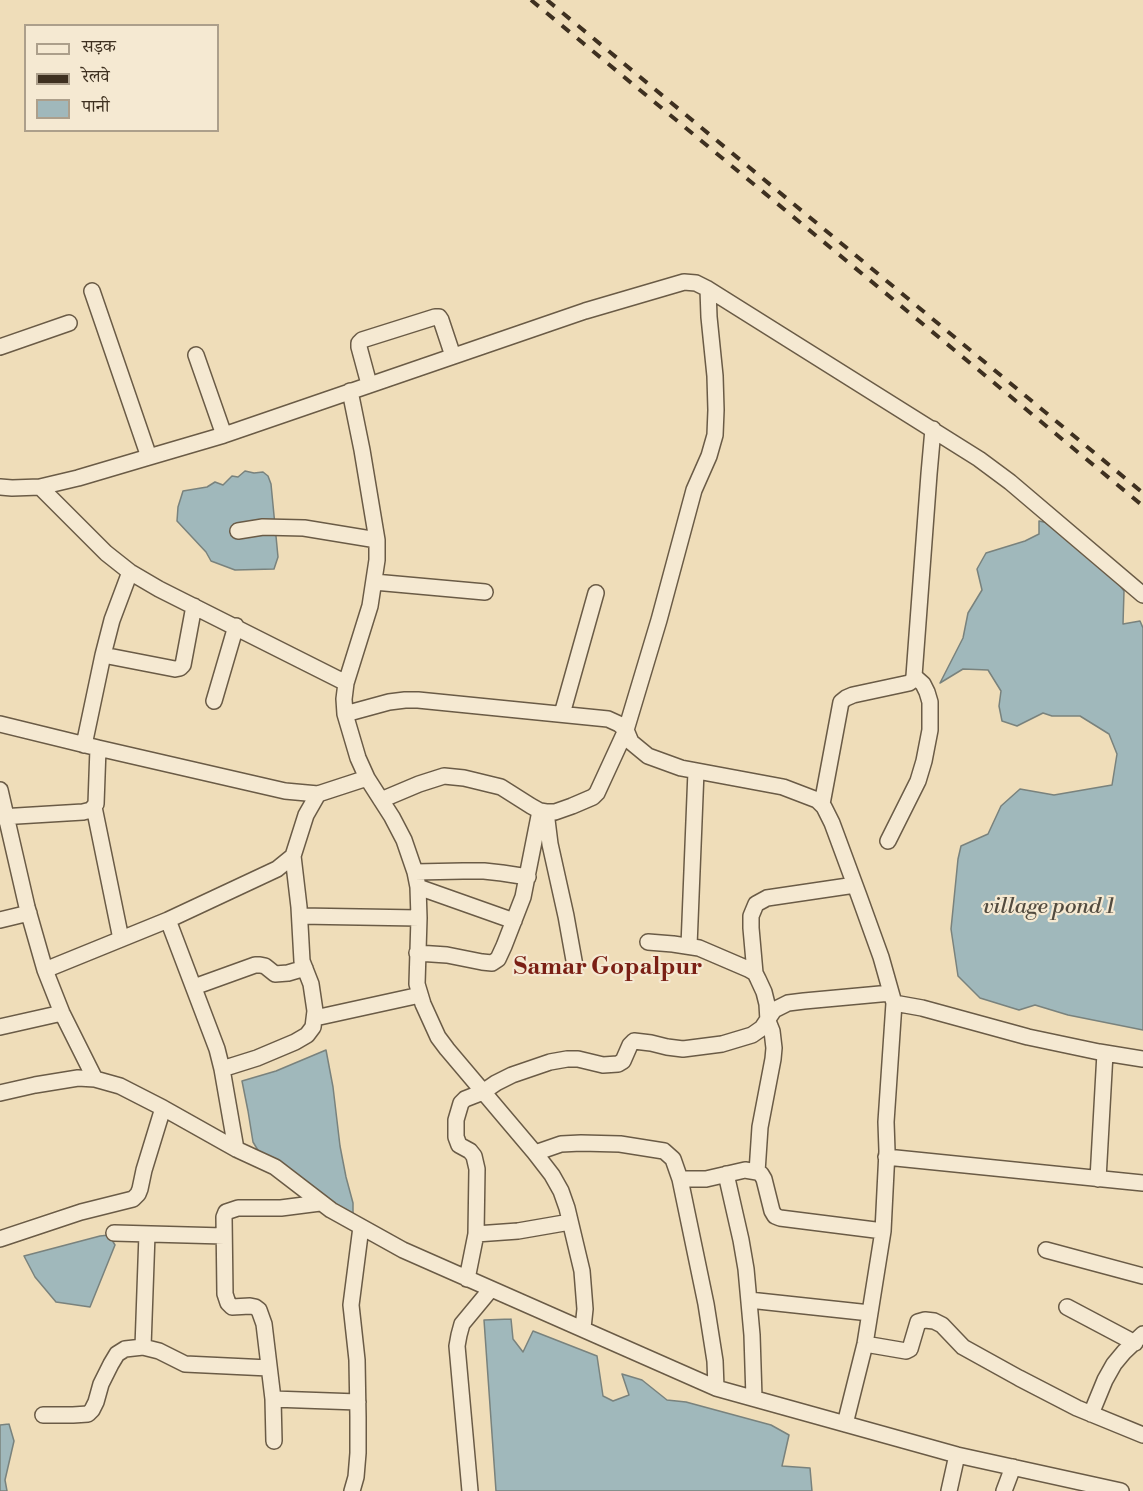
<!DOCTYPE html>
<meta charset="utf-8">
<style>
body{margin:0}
#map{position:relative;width:1143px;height:1491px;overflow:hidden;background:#efddb9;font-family:"Libre Bodoni","Noto Serif Devanagari",serif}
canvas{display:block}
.legend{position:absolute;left:24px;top:24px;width:195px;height:108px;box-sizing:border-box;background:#f5e9d2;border:2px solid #ac9f8b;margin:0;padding:8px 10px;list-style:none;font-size:18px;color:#3e3020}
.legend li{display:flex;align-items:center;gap:12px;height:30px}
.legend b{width:30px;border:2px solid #ac9f8b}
</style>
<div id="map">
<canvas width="1143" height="1491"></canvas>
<ul class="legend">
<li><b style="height:8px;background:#f5e9d2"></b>सड़क</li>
<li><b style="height:8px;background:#3e3020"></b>रेलवे</li>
<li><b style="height:16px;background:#a0b8bb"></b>पानी</li>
</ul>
</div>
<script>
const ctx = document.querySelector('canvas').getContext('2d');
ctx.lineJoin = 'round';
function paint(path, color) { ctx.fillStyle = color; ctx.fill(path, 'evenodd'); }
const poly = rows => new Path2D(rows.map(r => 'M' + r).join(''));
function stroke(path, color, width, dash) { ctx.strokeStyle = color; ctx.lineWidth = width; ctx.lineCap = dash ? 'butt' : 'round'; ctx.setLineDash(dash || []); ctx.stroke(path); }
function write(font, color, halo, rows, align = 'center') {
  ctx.font = font + ' "Libre Bodoni",serif'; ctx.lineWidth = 4.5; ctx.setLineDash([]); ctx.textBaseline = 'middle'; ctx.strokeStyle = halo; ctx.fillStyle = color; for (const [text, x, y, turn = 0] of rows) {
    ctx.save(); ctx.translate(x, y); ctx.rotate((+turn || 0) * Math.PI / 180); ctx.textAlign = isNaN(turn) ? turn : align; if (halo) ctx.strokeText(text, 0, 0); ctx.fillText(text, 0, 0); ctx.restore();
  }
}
const water = poly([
 [245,471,254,473,263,472,268,476,271,484,278,557,274,569,235,570,211,561,206,552,177,521,178,507,183,491,207,487,215,482,223,485,232,476,238,477,245,471],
 [1039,521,1053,524,1114,577,1124,591,1123,624,1140,621,1143,628,1143,1030,1068,1015,1035,1005,1019,1010,980,998,958,976,951,929,958,859,961,846,988,834,1001,806,1020,789,1054,795,1112,785,1117,754,1109,734,1080,716,1052,716,1043,713,1017,726,1002,721,999,706,1001,691,988,670,963,669,940,683,963,638,968,613,982,590,977,569,986,553,1025,541,1039,534,1039,521],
 [326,1050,333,1087,340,1146,346,1177,353,1203,353,1217,301,1177,259,1152,253,1142,248,1111,242,1081,276,1071,326,1050],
 [109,1235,115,1245,90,1307,56,1302,35,1277,24,1256,100,1236,109,1235],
 [511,1319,513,1339,523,1352,533,1331,597,1356,603,1396,613,1401,629,1395,622,1374,642,1380,667,1400,686,1402,771,1425,789,1435,782,1466,810,1468,812,1491,496,1491,484,1320,511,1319],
 [9,1424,14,1441,5,1480,7,1491,0,1491,0,1425,9,1424]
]);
paint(water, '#a0b8bb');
stroke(water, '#79827d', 1.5);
const minor = poly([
 [92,291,149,457],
 [0,347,69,323],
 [196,355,224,435],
 [369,384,359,347,359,343,362,340,435,317,439,317,441,320,453,356],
 [350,391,362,450,377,540,377,560,370,606,346,683,344,699,345,714,358,758,367,778,392,817,404,840,415,872,418,887,419,918,417,984,423,1004,438,1037,447,1049,535,1153,552,1175,561,1191,567,1208,582,1271,585,1309,583,1328],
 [0,487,12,488,40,487,78,478,149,457,224,435,585,311,684,282,696,283,708,289,979,459,1010,482,1143,595],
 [40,487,106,553,130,572,159,589,346,683],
 [238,531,263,527,304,528,377,540],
 [374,582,485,592],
 [103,655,175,669,180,668,183,665,194,606],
 [214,701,236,626],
 [345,714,389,702,405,700,418,700,608,719,619,724,626,730,631,742,648,756,681,768,783,787,817,800,824,807,832,823,859,896,881,957,894,1003,886,1122,887,1151,883,1231,865,1344,845,1424],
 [562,714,596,593],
 [0,724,98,748,96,804,91,810,83,812,0,817],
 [84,745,103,655,112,620,130,572],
 [98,748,285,791,318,794],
 [0,790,27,907,45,970,62,1013,95,1079],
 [381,800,419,784,444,776,464,778,501,787,531,806,540,811,546,812,555,812,572,806,593,797,597,793,626,730,659,620,694,490,709,456,715,435,716,410,715,376,709,317,708,289],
 [822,804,841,702,846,698,853,695,909,683,913,680,914,676,929,474,933,429],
 [94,807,121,939],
 [546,812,550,844,566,916,575,966],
 [888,841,918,781,924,761,930,730,930,702,927,692,923,684,914,676],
 [415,872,463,871,484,871,502,873,528,877],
 [418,887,514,921],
 [300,916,419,918],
 [0,920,29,913],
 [168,920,217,1049,222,1069,236,1149],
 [648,942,673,944,699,948,748,969,755,973,758,979,764,992,767,1004,768,1021,772,1031,774,1048,773,1059,760,1127,757,1172],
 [689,946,696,771],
 [417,953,447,955,482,962,492,963,498,959,504,946,523,897,540,811],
 [45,970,168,920,277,869,293,856,306,815,318,794,367,778],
 [755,973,751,928,751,916,756,904,767,898,855,885],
 [194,987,255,965,260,965,265,966,275,974,288,973,305,968],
 [894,1003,922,1008,1028,1037,1099,1052,1143,1059],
 [315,1018,420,995],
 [0,1027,62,1013],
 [222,1069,257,1058,295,1042,307,1035,313,1027,315,1011,311,984,302,961,299,907,293,856],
 [0,1093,35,1085,78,1078,95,1079,120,1086,163,1108,236,1149,275,1167,331,1210,403,1250,716,1388,957,1455,1121,1491],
 [535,1153,561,1144,581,1143,620,1144,664,1151,673,1159,680,1179,706,1304,715,1361,716,1388],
 [886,1157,1143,1183],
 [726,1174,741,1240,746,1269,752,1335,754,1398],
 [680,1179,706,1179,745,1170,757,1172,761,1174,764,1179,772,1211,775,1216,780,1218,883,1231],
 [1098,1179,1105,1053],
 [114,1233,224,1236],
 [476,1234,518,1231,570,1222],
 [0,1239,81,1212,133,1199,138,1194,140,1189,144,1170,163,1108],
 [1046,1250,1143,1276],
 [467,1279,476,1234,477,1169,474,1156,470,1151,459,1145,456,1137,456,1120,461,1103,465,1099,483,1092,496,1083,512,1075,550,1062,567,1059,578,1059,603,1065,618,1064,623,1061,630,1045,634,1041,651,1043,667,1047,683,1049,722,1044,752,1035,762,1028,774,1010,788,1003,804,1001,891,993],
 [749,1300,870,1313],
 [1067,1307,1135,1343],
 [865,1344,906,1351,910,1349,918,1322,925,1320,934,1321,942,1325,963,1347,1019,1378,1077,1408,1143,1435],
 [143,1347,147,1234],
 [273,1399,358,1402],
 [1091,1414,1105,1380,1114,1364,1124,1352,1143,1334],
 [43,1415,73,1415,88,1414,92,1410,96,1402,101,1384,111,1364,117,1354,125,1349,143,1347,159,1351,185,1364,269,1368],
 [274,1441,273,1399,264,1324,259,1310,255,1307,250,1306,232,1307,228,1303,225,1294,224,1217,226,1212,238,1208,281,1208,320,1203],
 [352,1491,356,1477,358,1453,358,1417,357,1360,351,1305,361,1227],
 [470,1491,457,1346,459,1335,462,1324,491,1289],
 [949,1491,957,1455],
 [1004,1491,1013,1467]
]);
stroke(minor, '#6a5b46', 18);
stroke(minor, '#f5e9d2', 15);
stroke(poly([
 [531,0,1143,506],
 [547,0,1143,493]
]), '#3e3020', 4, [10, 10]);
write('italic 22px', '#524b3f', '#f5e9d2', [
 ["village pond 1",1048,908]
]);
write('bold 24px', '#7a1f14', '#f5e9d2', [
 ["Samar Gopalpur",608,968]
]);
</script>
